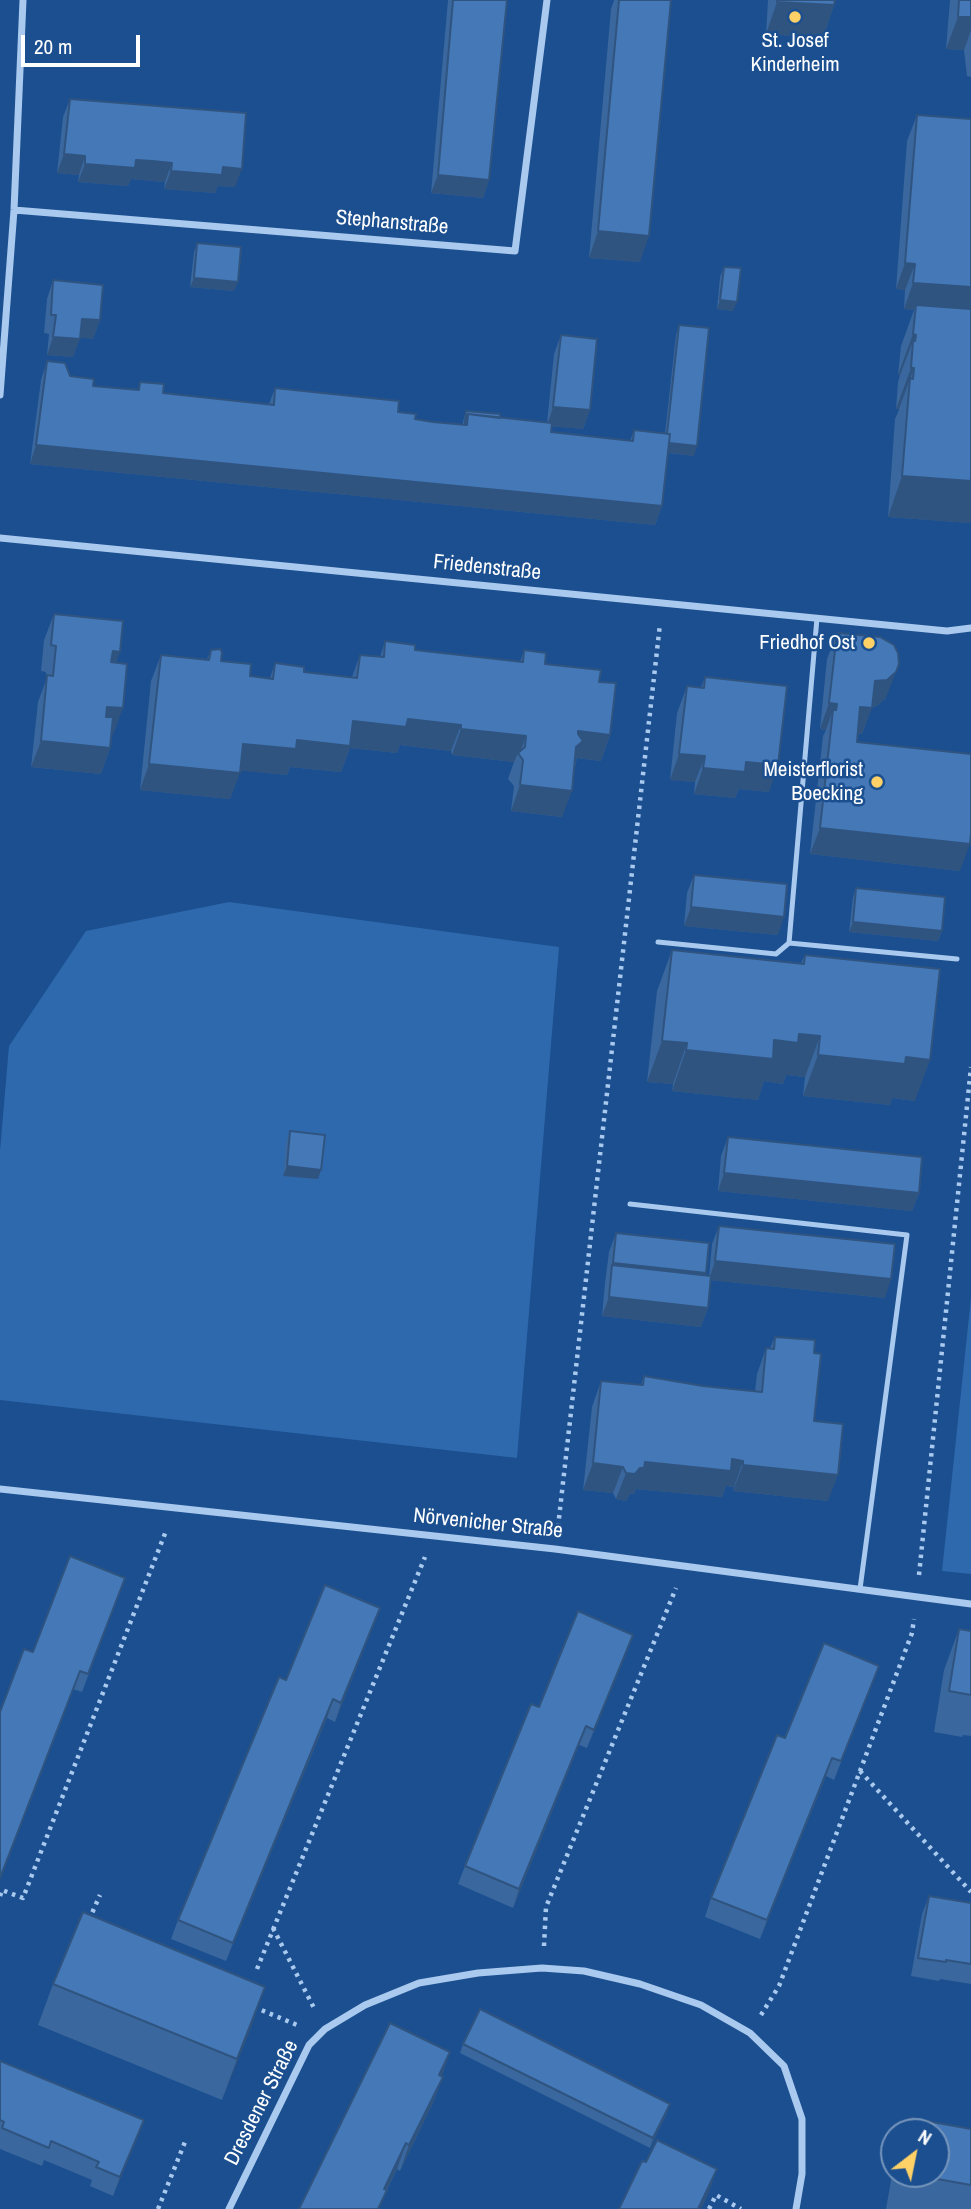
<!DOCTYPE html>
<meta charset="utf-8">
<style>
body{margin:0}
#map{position:relative;width:971px;height:2209px;overflow:hidden;background:#1b4f8f;font-family:"Archivo Narrow",sans-serif}
canvas{display:block}
.north{position:absolute;left:880px;top:2118px;width:70px;height:70px;box-sizing:border-box;background:#1b4f8f;border:2px solid #7695bc;border-radius:50%;rotate:32deg;font-size:19px;font-weight:700;line-height:28px;text-align:center;color:#fff}
.north::after{content:'';display:block;margin:auto;width:24px;height:32px;background:#ffd166;clip-path:polygon(50% 0,100% 100%,50% 72%,0 100%)}
.scale{position:absolute;left:21px;top:35px;width:119px;height:32px;box-sizing:border-box;border:4px solid #fff;border-top:0;padding-left:9px;font-size:21px;line-height:24px;white-space:nowrap;color:#fff;-webkit-text-stroke:5px #1b4f8f;paint-order:stroke}
</style>
<div id="map">
<canvas width="971" height="2209"></canvas>
<div class="north">N</div>
<div class="scale">20 m</div>
</div>
<script>
const ctx = document.querySelector('canvas').getContext('2d');
ctx.lineJoin = 'round';
function paint(path, color) { ctx.fillStyle = color; ctx.fill(path, 'evenodd'); }
const poly = rows => new Path2D(rows.map(r => 'M' + r).join(''));
function stroke(path, color, width, dash) { ctx.strokeStyle = color; ctx.lineWidth = width; ctx.lineCap = dash ? 'butt' : 'round'; ctx.setLineDash(dash || []); ctx.stroke(path); }
function write(font, color, halo, rows, align = 'center') {
  ctx.font = font + ' "Archivo Narrow",sans-serif'; ctx.lineWidth = 5; ctx.setLineDash([]); ctx.textBaseline = 'middle'; ctx.strokeStyle = halo; ctx.fillStyle = color; for (const [text, x, y, turn = 0] of rows) {
    ctx.save(); ctx.translate(x, y); ctx.rotate((+turn || 0) * Math.PI / 180); ctx.textAlign = isNaN(turn) ? turn : align; if (halo) ctx.strokeText(text, 0, 0); ctx.fillText(text, 0, 0); ctx.restore();
  }
}
paint(poly([
 [229,902,559,947,517,1458,0,1400,0,1151,9,1046,86,931],
 [971,1298,971,1574,942,1571]
]), '#2e69ad');
stroke(poly([
 [558,1527,660,624],
 [919,1575,971,1067],
 [860,1771,971,1892],
 [0,1896,2,1890,23,1898,166,1531],
 [89,1920,100,1895],
 [273,1928,315,2010],
 [544,1946,546,1907,676,1588],
 [257,1969,425,1557],
 [254,2007,297,2025],
 [761,2015,779,1986,912,1633,914,1619],
 [158,2209,185,2142],
 [709,2209,716,2195,741,2209]
]), '#a9c9ee', 4.5, [3.5, 5]);
stroke(poly([
 [658,942,776,954,789,943,817,618],
 [789,943,957,959],
 [630,1204,907,1235,860,1589]
]), '#a9c9ee', 5);
stroke(poly([
 [14,210,515,251,547,0],
 [0,395,14,210,23,0],
 [0,538,947,631,971,628],
 [0,1489,555,1549,971,1604],
 [229,2209,309,2045,325,2029,365,2005,419,1983,478,1973,542,1968,584,1971,640,1984,701,2005,750,2033,784,2066,802,2119,802,2174,796,2209]
]), '#a9c9ee', 7);
paint(poly([
 [448,0,507,0,489,180,483,198,431,193],
 [614,0,671,0,640,262,589,258,611,9],
 [768,0,835,0,834,5,823,38,766,34],
 [950,0,971,0,971,77,967,76,964,50,946,49],
 [70,99,235,187,218,186,215,193,164,189,165,182,131,179,128,186,78,182,79,175,57,173,63,117],
 [917,115,971,119,971,520,970,523,888,517,895,419,899,410,899,409,896,409,898,382,900,375,898,375,901,346,914,310,904,309,905,290,896,289,907,141],
 [197,243,234,291,190,287,194,252],
 [724,267,733,311,717,309,720,277],
 [53,280,100,320,93,339,80,337,73,357,47,355,49,334,44,333,47,299],
 [679,325,694,456,668,453,662,506,655,525,30,464,41,380,47,361,70,376,93,386,138,389,140,382,163,393,269,404,275,388,398,412,415,419,433,422,462,425,466,411,500,418,547,423,554,354,561,335,590,410,583,429,551,426,551,432,630,441,634,430,665,433,676,335],
 [54,614,116,663,113,735,111,734,110,748,101,774,31,767,38,702,46,680,46,672,41,671,44,640],
 [837,633,886,698,877,706,872,707,862,734,857,734,857,742,960,871,810,854,823,736,826,730,820,729,827,659],
 [385,641,415,650,520,662,524,650,545,664,599,682,610,735,601,761,577,758,562,817,511,811,514,786,508,779,514,762,452,755,451,751,400,745,397,753,350,748,341,772,290,767,287,775,240,770,230,799,140,790,151,681,161,655,207,659,211,650,221,661,250,676,270,678,275,663,304,672,352,677,360,655,380,657],
 [705,677,769,792,739,789,735,798,694,794,695,782,670,780,677,713,687,686,701,688],
 [694,875,778,935,684,926,687,893],
 [856,888,942,931,938,941,849,932,853,897],
 [672,950,801,963,805,955,915,1101,892,1098,890,1105,803,1096,805,1077,786,1075,783,1084,764,1081,758,1100,672,1091,673,1084,647,1082,657,991],
 [290,1131,318,1179,283,1176,286,1141],
 [728,1137,919,1193,912,1211,718,1191,721,1156],
 [719,1226,885,1298,710,1280,708,1308,701,1327,602,1316,605,1283,609,1252,616,1233,706,1273,705,1275,709,1276,712,1244],
 [775,1337,814,1353,814,1421,828,1501,733,1491,734,1487,726,1486,722,1497,636,1489,634,1494,630,1494,626,1501,616,1499,613,1493,583,1490,592,1407,601,1381,641,1385,644,1376,703,1386,755,1391,757,1374,766,1348,770,1348],
 [125,1578,82,1692,73,1689,33,1652],
 [373,1626,335,1722,327,1718,226,1961,171,1939,178,1920,286,1680],
 [959,1629,971,1631,971,1736,963,1735,962,1737,934,1732,944,1670],
 [626,1653,587,1748,579,1745,513,1908,458,1884,465,1866,539,1707],
 [872,1684,834,1780,826,1776,760,1939,705,1917,711,1898,785,1738],
 [929,1896,971,1903,971,1984,940,1979,939,1981,911,1976,922,1914],
 [53,1984,265,1987,222,2100,38,2025],
 [463,2044,667,2113,650,2148,460,2053],
 [0,2061,144,2120,113,2196,90,2186,92,2180,44,2160,42,2166,0,2149],
 [442,2076,443,2077,433,2103,400,2171,397,2169,387,2190,299,2209],
 [910,2118,971,2129,971,2209,886,2209,894,2163,894,2174,936,2174,936,2132,905,2132]
]), '#3a679d');
paint(poly([
 [777,2,834,5,823,38,766,34],
 [958,17,971,17,971,30,964,50,946,49],
 [64,154,85,156,79,175,57,173],
 [136,160,172,163,165,182,131,179,128,186,78,182,85,164],
 [223,167,242,169,235,187,218,186,215,193,164,189,171,171],
 [438,175,489,180,483,198,431,193],
 [598,231,649,236,640,262,589,258],
 [905,263,915,264,905,290,896,289],
 [194,278,238,282,234,291,190,287],
 [913,283,971,287,971,314,916,305,914,310,904,309],
 [720,300,737,302,733,311,717,309],
 [82,319,100,320,93,339,75,337],
 [913,334,916,335,912,345,913,341,900,375,898,375],
 [53,337,80,339,73,357,47,355],
 [911,368,914,368,899,409,896,409],
 [553,407,590,410,583,429,547,426],
 [666,443,697,446,694,456,663,452],
 [36,445,662,506,655,525,30,464],
 [902,476,971,481,971,520,970,523,888,517],
 [113,651,120,652,111,678],
 [899,664,886,698,877,706,866,707,872,708,862,734,851,733,860,707,875,681],
 [829,703,837,704,832,716,833,710,826,730,820,729],
 [107,707,123,708,113,735,97,733],
 [408,719,461,725,451,751,400,745,397,753,350,748,341,772,290,767,287,775,233,770,243,744,297,740,353,721],
 [461,729,526,736,519,755,518,753,514,762,452,755],
 [578,731,610,735,601,761,577,758,574,767],
 [41,741,110,748,101,774,31,767],
 [679,754,705,756,695,782,670,780],
 [746,762,778,765,769,792,739,789,735,798,694,794,703,768],
 [149,764,240,773,230,799,140,790],
 [520,785,572,791,562,817,511,811],
 [820,828,970,844,960,871,810,854],
 [691,907,784,917,778,935,684,926],
 [853,922,942,931,938,941,849,932],
 [799,1034,820,1036,805,1077,786,1075,783,1084,764,1081,758,1100,672,1091,686,1050,774,1040],
 [662,1041,687,1043,673,1084,647,1082],
 [818,1055,906,1057,930,1060,915,1101,892,1098,890,1105,803,1096],
 [287,1166,321,1170,318,1179,283,1176],
 [724,1173,919,1193,912,1211,718,1191],
 [715,1261,891,1279,885,1298,709,1280],
 [613,1263,706,1273,699,1291,612,1266],
 [609,1297,708,1308,701,1327,602,1316],
 [732,1459,743,1461,734,1487,726,1486,722,1497,636,1489,634,1494,630,1494,626,1501,616,1499,626,1473,645,1462],
 [593,1463,623,1467,613,1493,583,1490],
 [743,1465,838,1475,828,1501,733,1491],
 [380,1608,373,1626,335,1722,341,1703],
 [633,1635,626,1653,587,1748,594,1730],
 [333,1699,327,1718,226,1961,233,1943],
 [586,1726,579,1745,513,1908,519,1889],
 [832,1758,826,1776,760,1939,767,1920],
 [265,1987,251,2028,222,2100,237,2059],
 [450,2052,441,2079,439,2075],
 [443,2077,433,2103,400,2171,409,2145],
 [670,2104,667,2113,650,2148,653,2138],
 [144,2120,137,2139,113,2196,120,2177],
 [406,2143,397,2169,377,2209,384,2189],
 [717,2169,708,2195,701,2209,698,2209]
]), '#305480');
const building = poly([
 [453,0,507,0,489,180,438,175,453,0],
 [619,0,671,0,649,236,598,231,619,0],
 [777,0,835,0,834,5,777,2,777,0],
 [959,0,971,0,971,17,958,17,959,0],
 [70,99,246,113,242,169,223,167,222,175,171,171,172,163,152,161,136,160,135,168,85,164,85,156,64,154,70,99],
 [917,115,971,119,971,287,913,283,915,264,905,263,917,115],
 [197,243,241,247,238,282,194,278,197,243],
 [724,267,741,268,737,302,720,300,724,267],
 [53,280,103,285,100,320,82,319,80,339,53,337,56,315,51,315,53,280],
 [916,305,971,309,971,481,902,476,910,378,913,379,914,368,911,368,913,341,915,341,916,335,913,334,916,305],
 [679,325,709,328,697,446,669,443,670,434,667,434,679,325],
 [561,335,597,339,590,410,553,407,561,335],
 [47,361,65,363,70,376,94,379,93,386,139,390,140,382,164,384,163,393,274,405,275,388,399,401,398,412,416,414,415,419,433,422,467,425,468,414,552,423,551,432,633,441,634,430,670,434,662,506,36,445,47,361],
 [466,411,500,414,500,418,468,414,465,423,466,411],
 [54,614,123,621,120,652,113,651,111,662,127,664,123,708,107,707,106,717,113,717,110,748,41,741,47,675,53,676,56,646,51,645,54,614],
 [837,633,880,637,894,645,898,653,899,664,896,672,887,680,875,681,872,708,860,707,857,742,971,754,971,833,970,844,820,828,833,710,836,710,837,704,829,703,837,633],
 [385,641,415,645,415,650,523,662,524,650,546,653,545,664,601,670,599,682,616,683,610,735,578,731,578,734,583,741,576,747,572,791,520,785,523,760,518,753,525,747,526,736,461,729,461,725,408,719,406,727,353,721,350,746,297,740,296,749,243,744,240,773,149,764,161,655,209,660,211,650,220,649,222,652,221,661,251,664,250,676,273,679,275,663,304,667,304,672,357,678,360,655,384,657,385,641],
 [705,677,787,686,778,765,746,762,745,772,703,768,705,756,679,754,687,686,704,688,705,677],
 [694,875,787,884,784,917,691,907,694,875],
 [856,888,945,897,942,931,853,922,856,888],
 [672,950,804,964,805,955,940,969,930,1060,906,1057,905,1064,818,1055,820,1036,799,1034,798,1043,774,1040,773,1059,686,1050,687,1043,662,1041,672,950],
 [290,1131,325,1135,321,1170,287,1166,290,1131],
 [728,1137,922,1157,919,1193,724,1173,728,1137],
 [719,1226,895,1244,891,1279,715,1261,719,1226],
 [616,1233,709,1243,706,1273,613,1263,616,1233],
 [612,1265,711,1276,708,1308,609,1297,612,1265],
 [775,1337,815,1340,814,1353,821,1354,814,1421,843,1424,838,1475,743,1465,743,1461,732,1459,731,1471,645,1462,644,1468,640,1468,635,1474,626,1473,623,1467,593,1463,601,1381,643,1385,644,1376,703,1386,762,1392,766,1348,774,1349,775,1337],
 [70,1556,125,1578,88,1674,80,1671,0,1878,0,1712,24,1649,33,1652,70,1556],
 [325,1585,380,1608,341,1703,333,1699,233,1943,178,1920,279,1677,286,1680,325,1585],
 [578,1611,633,1635,594,1730,586,1726,519,1889,465,1866,531,1704,539,1707,578,1611],
 [959,1629,971,1631,971,1695,949,1691,959,1629],
 [824,1643,879,1666,841,1761,832,1758,767,1920,711,1898,777,1735,785,1738,824,1643],
 [929,1896,971,1903,971,1964,946,1960,946,1962,918,1958,929,1896],
 [83,1912,265,1987,237,2059,53,1984,83,1912],
 [480,2009,670,2104,653,2138,463,2044,480,2009],
 [390,2023,450,2052,439,2075,443,2077,409,2145,406,2143,384,2189,387,2190,378,2209,299,2209,390,2023],
 [0,2061,144,2120,120,2177,96,2167,99,2162,51,2141,49,2148,2,2128,4,2122,0,2120,0,2061],
 [910,2118,971,2129,971,2185,926,2177,925,2183,899,2179,900,2174,936,2174,936,2132,907,2132,910,2118],
 [657,2140,717,2169,698,2209,619,2209,642,2161,646,2162,657,2140]
]);
paint(building, '#4478b7');
stroke(building, '#305480', 2);
for (const [x, y, r, color] of [
 [795,17,7,"#ffd166"],
 [869,643,7,"#ffd166"],
 [877,782,7,"#ffd166"]
]) { const dot = new Path2D(); dot.arc(x, y, r, 0, 2 * Math.PI); ctx.fillStyle = color; ctx.fill(dot); stroke(dot, '#1b4f8f', 2.5); }
write('21px', '#fff', '#1b4f8f', [
 ["St. Josef",795,41,"center"],
 ["Kinderheim",795,65,"center"],
 ["Friedhof Ost",855,643],
 ["Meisterflorist",863,770],
 ["Boecking",863,794]
], 'right');
write('21px', '#fff', '#1b4f8f', [
 ["Stephanstraße",392,223,5],
 ["Friedenstraße",487,568,6],
 ["Nörvenicher Straße",488,1524,6],
 ["Dresdener Straße",262,2103,-63]
]);
</script>
